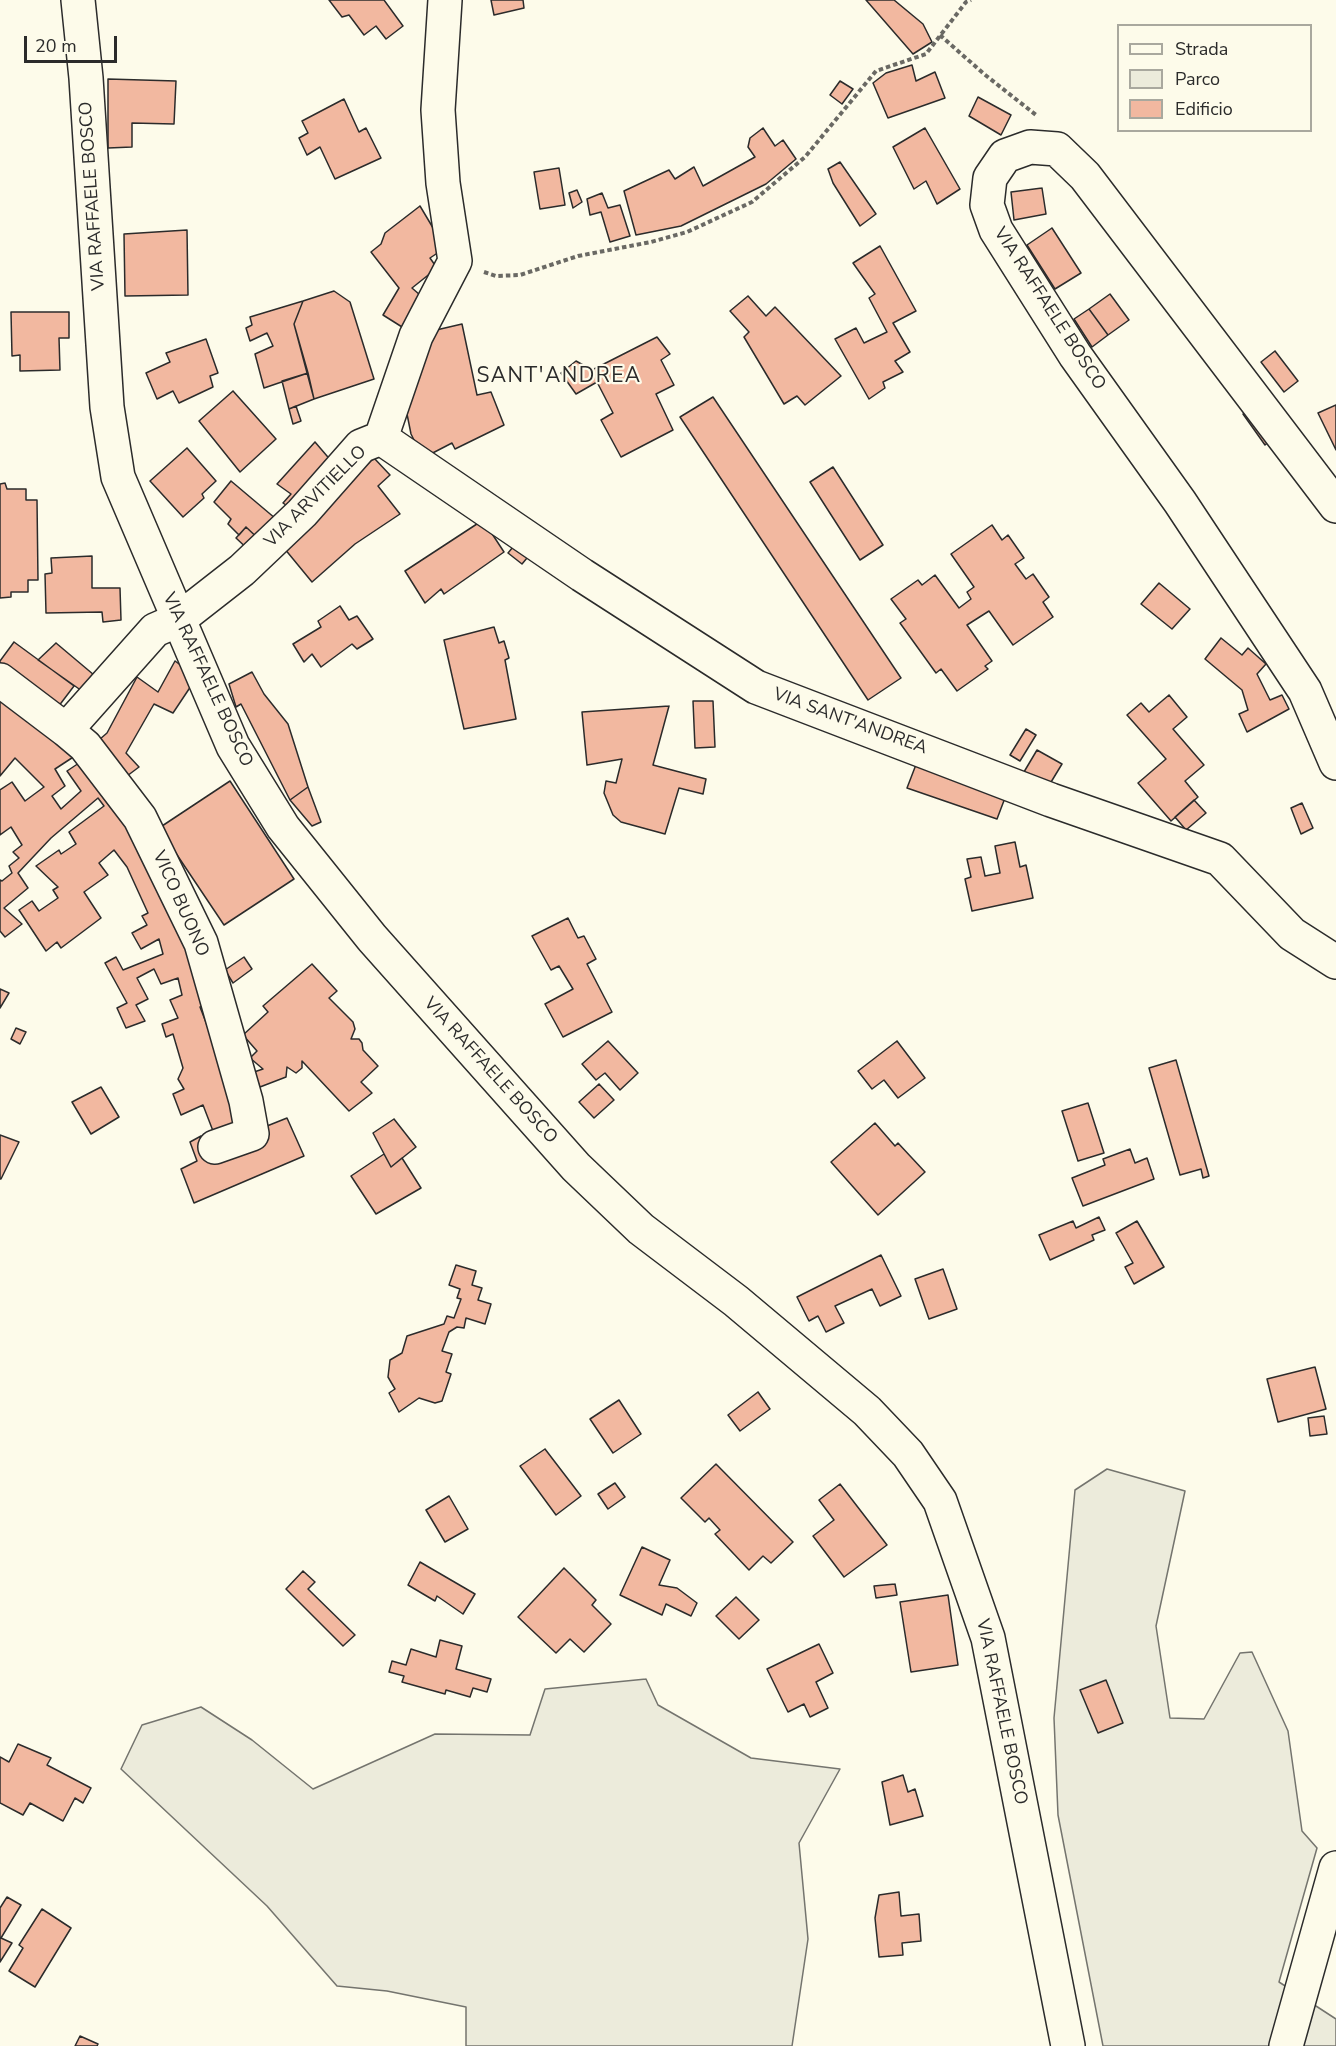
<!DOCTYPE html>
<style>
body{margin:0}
#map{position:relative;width:1336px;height:2046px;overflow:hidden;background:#fdfbea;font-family:"Nunito Sans",sans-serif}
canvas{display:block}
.legend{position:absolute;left:1117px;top:24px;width:195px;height:108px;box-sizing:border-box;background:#fdfbea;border:2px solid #a9a89e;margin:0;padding:8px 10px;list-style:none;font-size:18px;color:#2b2b2b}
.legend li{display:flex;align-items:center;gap:12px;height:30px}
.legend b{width:30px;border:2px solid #a9a89e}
.scale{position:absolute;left:24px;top:36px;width:93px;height:27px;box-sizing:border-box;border:3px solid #2b2b2b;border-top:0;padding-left:8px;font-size:18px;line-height:21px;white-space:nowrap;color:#2b2b2b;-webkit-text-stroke:4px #fdfbea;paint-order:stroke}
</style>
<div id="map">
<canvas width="1336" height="2046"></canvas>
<ul class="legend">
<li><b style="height:8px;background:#fdfbea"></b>Strada</li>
<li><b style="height:16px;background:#ecebdb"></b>Parco</li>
<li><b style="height:16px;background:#f2b8a0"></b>Edificio</li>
</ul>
<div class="scale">20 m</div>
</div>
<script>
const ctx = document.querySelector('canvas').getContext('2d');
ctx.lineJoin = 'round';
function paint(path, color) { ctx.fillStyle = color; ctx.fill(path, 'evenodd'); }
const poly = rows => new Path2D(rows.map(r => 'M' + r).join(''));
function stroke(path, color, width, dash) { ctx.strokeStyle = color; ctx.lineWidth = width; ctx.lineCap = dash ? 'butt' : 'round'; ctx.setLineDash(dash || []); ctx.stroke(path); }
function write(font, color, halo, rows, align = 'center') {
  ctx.font = font + ' "Nunito Sans",sans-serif'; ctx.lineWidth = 4.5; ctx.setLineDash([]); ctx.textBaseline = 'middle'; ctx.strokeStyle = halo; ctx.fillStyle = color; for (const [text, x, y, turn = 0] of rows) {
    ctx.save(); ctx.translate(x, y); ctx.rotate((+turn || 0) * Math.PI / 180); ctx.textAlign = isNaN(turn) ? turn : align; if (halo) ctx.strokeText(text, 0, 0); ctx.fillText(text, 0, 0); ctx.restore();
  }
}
const green = poly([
 [1107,1469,1185,1491,1156,1626,1170,1718,1204,1719,1240,1653,1252,1652,1288,1731,1302,1831,1317,1848,1279,1982,1336,2019,1336,2046,1103,2046,1058,1815,1054,1718,1075,1490,1107,1469],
 [646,1679,658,1705,751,1758,840,1769,799,1843,808,1939,792,2046,466,2046,466,2007,387,1991,337,1986,267,1906,121,1769,142,1725,201,1707,252,1740,313,1789,435,1734,530,1735,545,1689,646,1679]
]);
paint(green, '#ecebdb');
stroke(green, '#74746e', 1.5);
const building = poly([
 [329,0,384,0,403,26,386,39,376,26,364,35,349,15,342,17,329,0],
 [491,0,523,0,524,8,494,15,491,0],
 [866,0,894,0,923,24,932,42,913,54,866,0],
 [912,65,916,81,935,72,945,98,888,118,873,83,886,73,912,65],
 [108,79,176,81,174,124,132,123,132,147,108,148,108,79],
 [840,81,853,89,842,104,830,95,840,81],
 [978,97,1011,115,1001,135,969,116,978,97],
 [344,99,359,132,366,128,381,158,335,179,320,147,307,155,299,138,308,133,302,121,344,99],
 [763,128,775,146,783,140,796,159,766,184,681,226,636,235,624,191,669,170,675,179,694,167,703,186,755,157,748,147,750,138,763,128],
 [925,128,960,189,937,204,926,181,914,189,893,147,925,128],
 [840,162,876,214,860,226,833,183,828,169,840,162],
 [559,168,565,205,540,209,534,172,559,168],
 [1042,188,1046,214,1014,220,1011,192,1042,188],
 [577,190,582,202,573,208,569,193,577,190],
 [602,193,608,208,620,205,630,236,610,242,601,212,590,215,587,199,602,193],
 [420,206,445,248,430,258,437,268,412,288,428,302,410,332,383,315,399,288,371,252,381,244,385,233,420,206],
 [1052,228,1081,273,1055,289,1027,245,1052,228],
 [187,230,188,295,125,296,124,234,187,230],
 [880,246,916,311,893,323,910,352,895,361,903,372,883,382,885,388,869,399,835,339,856,328,864,343,887,332,869,298,875,294,853,263,880,246],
 [334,291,350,302,374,379,314,399,294,324,303,301,334,291],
 [1110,294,1129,320,1108,335,1089,309,1110,294],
 [748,296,766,316,775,307,841,376,805,405,797,396,784,404,744,337,749,332,730,311,748,296],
 [303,301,294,324,308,373,264,388,255,354,273,346,267,333,250,341,246,328,252,325,250,317,303,301],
 [1089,309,1108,335,1092,347,1074,319,1089,309],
 [11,312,69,312,69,338,59,338,60,370,20,371,20,355,12,356,11,312],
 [462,324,477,395,491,392,504,425,455,449,452,443,423,458,411,434,406,409,432,331,462,324],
 [657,337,670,354,661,360,674,385,656,394,673,430,621,457,601,420,613,413,597,382,576,394,561,373,576,361,592,370,657,337],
 [206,339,218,373,210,376,213,387,179,403,173,391,157,399,146,373,170,362,166,353,206,339],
 [1275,351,1298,381,1284,392,1261,362,1275,351],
 [308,373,314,399,289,409,282,381,308,373],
 [233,391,276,439,240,472,199,421,233,391],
 [713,397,901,678,868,700,680,417,713,397],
 [1336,405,1336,450,1318,413,1336,405],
 [296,406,301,421,293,424,289,409,296,406],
 [1250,409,1273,438,1265,445,1243,414,1250,409],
 [315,442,333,463,293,510,283,503,291,494,277,484,315,442],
 [187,448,216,481,202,494,204,498,183,517,150,481,187,448],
 [374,458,390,475,378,486,400,514,355,544,312,582,284,548,303,524,374,458],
 [833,467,883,545,860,560,810,482,833,467],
 [231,481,282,524,264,544,246,527,239,535,228,524,231,519,214,502,231,481],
 [5,483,7,489,26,489,26,500,37,500,38,580,28,580,28,592,11,592,11,597,0,598,0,484,5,483],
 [483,520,504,552,444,594,441,589,425,603,405,571,483,520],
 [992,525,1002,540,1008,535,1024,558,1015,564,1026,579,1033,574,1049,597,1043,602,1053,617,1013,645,989,611,967,625,992,661,985,666,988,669,957,691,941,669,936,673,900,623,906,619,891,599,918,580,922,585,935,575,959,608,971,599,967,592,974,587,951,554,992,525],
 [246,527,264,544,253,554,236,538,246,527],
 [518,541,532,552,522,564,508,553,518,541],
 [92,556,92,588,120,588,121,620,103,622,102,612,46,613,45,574,52,573,51,558,92,556],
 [1159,583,1190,609,1172,629,1141,604,1159,583],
 [340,606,349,620,357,616,373,639,357,649,352,644,321,667,312,654,304,662,293,644,321,627,318,621,340,606],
 [494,627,499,643,504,641,509,658,505,660,516,719,464,729,444,640,494,627],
 [1221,638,1242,655,1248,648,1266,664,1257,674,1270,700,1282,695,1289,709,1247,732,1239,714,1248,710,1242,690,1205,659,1221,638],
 [14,642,74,686,55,711,0,669,0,661,14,642],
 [56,643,94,675,82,691,38,660,56,643],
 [175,661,197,677,173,713,154,704,126,753,139,767,119,782,92,746,107,733,137,677,158,692,175,661],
 [252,672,264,694,288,724,308,787,290,800,241,704,236,707,229,684,252,672],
 [0,690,84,750,55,769,65,786,52,796,61,809,81,791,67,771,88,757,137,830,209,1005,200,1007,244,1120,213,1131,203,1105,181,1115,173,1094,184,1089,178,1079,183,1068,173,1034,166,1037,162,1024,178,1018,170,1000,182,995,178,978,161,984,154,969,137,978,148,999,136,1005,145,1021,126,1028,117,1008,127,1003,105,963,116,957,123,970,163,954,159,939,141,949,132,933,147,925,142,916,148,913,127,867,114,850,99,863,108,875,84,892,101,918,61,948,57,942,46,951,19,910,32,901,39,911,58,898,53,890,58,887,36,866,59,850,61,854,76,844,69,832,104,806,98,798,51,838,18,873,28,888,4,908,22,924,5,937,0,931,0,880,2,881,12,873,9,866,19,858,13,852,22,845,11,827,0,835,0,790,12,782,25,801,44,787,15,758,0,776,0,690],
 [1169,695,1187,717,1173,729,1204,765,1185,781,1198,797,1171,821,1138,783,1166,759,1127,715,1141,703,1149,712,1169,695],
 [693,701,713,701,715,747,695,748,693,701],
 [669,706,653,765,706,779,703,794,679,788,665,834,621,822,613,815,604,793,606,781,616,783,622,759,587,765,582,712,669,706],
 [1026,729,1036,735,1020,761,1010,755,1026,729],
 [1037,750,1062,764,1045,792,1021,777,1037,750],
 [917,762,1008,790,997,819,907,788,917,762],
 [230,781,294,879,224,925,159,828,230,781],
 [308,787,321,822,312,826,290,800,308,787],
 [1194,800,1206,813,1186,830,1175,817,1194,800],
 [1302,803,1313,828,1301,834,1291,808,1302,803],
 [1015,842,1020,867,1026,865,1033,898,972,911,965,879,971,877,967,859,981,857,985,876,1000,873,995,846,1015,842],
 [568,918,578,938,584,936,596,959,587,964,612,1012,563,1037,545,1004,573,989,559,966,551,970,532,936,568,918],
 [244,957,252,969,233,983,225,970,244,957],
 [312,964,337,991,329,998,353,1022,355,1029,351,1039,359,1039,362,1043,363,1050,378,1066,361,1082,372,1093,349,1111,302,1061,302,1068,296,1073,287,1067,286,1077,260,1087,254,1072,263,1069,250,1058,257,1051,243,1035,268,1012,263,1006,312,964],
 [0,989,9,993,0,1008,0,989],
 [16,1028,26,1032,20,1044,11,1039,16,1028],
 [608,1041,638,1073,620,1090,605,1073,596,1080,582,1064,608,1041],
 [897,1041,925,1078,898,1098,884,1080,872,1089,858,1071,897,1041],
 [1176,1060,1209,1176,1203,1178,1201,1169,1180,1175,1149,1068,1176,1060],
 [599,1084,614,1100,594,1118,579,1102,599,1084],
 [101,1087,119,1117,91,1134,72,1102,101,1087],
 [1088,1103,1104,1153,1078,1161,1062,1111,1088,1103],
 [287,1118,304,1156,194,1203,181,1169,197,1161,190,1142,201,1136,210,1155,257,1130,287,1118],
 [394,1119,416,1147,391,1167,373,1133,394,1119],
 [875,1123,895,1146,898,1143,925,1172,878,1215,831,1162,875,1123],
 [0,1135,19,1142,1,1179,0,1179,0,1135],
 [1130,1149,1135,1163,1147,1158,1154,1179,1083,1206,1072,1178,1105,1165,1103,1159,1130,1149],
 [384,1154,391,1167,402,1158,421,1188,376,1214,351,1176,384,1154],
 [1099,1217,1105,1230,1092,1235,1094,1240,1050,1260,1039,1235,1073,1221,1076,1228,1099,1217],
 [1137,1221,1164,1267,1134,1284,1125,1267,1133,1263,1116,1233,1137,1221],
 [881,1255,901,1296,880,1306,872,1289,835,1306,844,1323,826,1332,818,1316,809,1321,797,1297,881,1255],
 [456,1265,476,1271,472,1285,482,1288,478,1300,491,1304,485,1324,466,1318,464,1328,457,1327,449,1332,442,1351,452,1354,446,1372,451,1374,442,1401,435,1403,419,1398,399,1412,389,1393,395,1389,388,1377,390,1360,402,1353,407,1336,444,1324,447,1316,454,1318,461,1299,457,1298,460,1289,449,1285,456,1265],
 [943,1269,957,1309,929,1319,915,1279,943,1269],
 [1315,1367,1326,1409,1278,1422,1267,1379,1315,1367],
 [758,1392,770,1409,740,1431,728,1415,758,1392],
 [619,1400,641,1434,613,1453,590,1419,619,1400],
 [1324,1416,1327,1434,1310,1436,1308,1418,1324,1416],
 [545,1449,581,1496,556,1515,520,1466,545,1449],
 [716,1464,793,1542,771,1563,763,1556,749,1570,715,1534,720,1530,709,1518,705,1522,681,1498,716,1464],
 [615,1483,625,1497,608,1509,598,1494,615,1483],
 [840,1484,887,1545,844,1577,813,1536,834,1520,819,1500,840,1484],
 [449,1496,468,1529,445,1542,426,1510,449,1496],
 [642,1547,670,1560,659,1585,677,1588,697,1603,691,1616,666,1604,662,1615,620,1595,642,1547],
 [420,1562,475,1594,463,1614,437,1596,435,1601,408,1585,420,1562],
 [564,1568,596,1600,592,1605,611,1624,584,1652,570,1639,556,1653,518,1617,564,1568],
 [303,1571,315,1582,308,1589,355,1635,343,1646,286,1589,303,1571],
 [895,1584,897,1595,876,1598,874,1586,895,1584],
 [948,1595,958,1665,911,1672,900,1602,948,1595],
 [736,1597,759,1620,739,1639,716,1616,736,1597],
 [440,1640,462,1646,456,1669,491,1679,487,1692,473,1688,470,1697,446,1690,445,1694,402,1682,404,1676,389,1672,392,1661,406,1665,411,1649,436,1657,440,1640],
 [819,1644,833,1673,816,1682,828,1708,810,1717,804,1704,788,1712,767,1669,819,1644],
 [1106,1680,1123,1723,1098,1733,1080,1690,1106,1680],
 [18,1744,51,1758,47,1765,91,1788,83,1803,75,1798,63,1821,30,1803,23,1815,0,1803,0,1757,9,1762,18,1744],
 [903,1775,908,1792,915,1789,923,1816,890,1825,882,1782,903,1775],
 [899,1892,901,1916,919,1914,921,1941,902,1943,903,1955,879,1957,875,1918,879,1895,899,1892],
 [7,1897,21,1905,1,1938,12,1943,0,1962,0,1908,7,1897],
 [42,1909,71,1928,35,1987,9,1971,23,1948,19,1945,42,1909],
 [80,2036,98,2044,97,2046,75,2046,80,2036]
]);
paint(building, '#f2b8a0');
stroke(building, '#2b2b2b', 1.5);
const minor = poly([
 [78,0,86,78,107,407,118,477,233,746,283,827,372,938,576,1167,641,1229,736,1301,867,1411,908,1454,940,1501,988,1638,1068,2046],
 [381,438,582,575,756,687,1051,800,1220,859,1292,934,1336,962],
 [1336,506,1085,176,1057,149,1030,147,1005,156,990,178,987,205,996,230,1075,355,1180,502,1305,691,1336,763],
 [0,680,66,730,155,630,178,620,242,570,302,513,361,446,381,438,416,336,455,261,443,183,438,110,445,0],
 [66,730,85,746,140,818,201,943,246,1101,252,1134,215,1147],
 [1286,2046,1336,1868]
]);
stroke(minor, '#2b2b2b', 36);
stroke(poly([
 [940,35,984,74,1036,115],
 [484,272,496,276,520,275,578,256,651,242,687,232,752,202,805,157,876,71,926,54,966,2,971,0]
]), '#6a6964', 4, [4.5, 3]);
stroke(minor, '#fdfbea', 33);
write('18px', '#2b2b2b', '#fdfbea', [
 ["VIA RAFFAELE BOSCO",93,196,-94],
 ["VIA RAFFAELE BOSCO",1049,309,57],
 ["VIA ARVITIELLO",316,497,-45],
 ["VIA RAFFAELE BOSCO",207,680,65],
 ["VIA SANT'ANDREA",850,722,20],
 ["VICO BUONO",180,904,66],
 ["VIA RAFFAELE BOSCO",490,1071,48],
 ["VIA RAFFAELE BOSCO",1001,1712,78]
]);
ctx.letterSpacing = '1.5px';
write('21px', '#2b2b2b', '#fdfbea', [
 ["SANT'ANDREA",559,377]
]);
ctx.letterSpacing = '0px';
</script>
